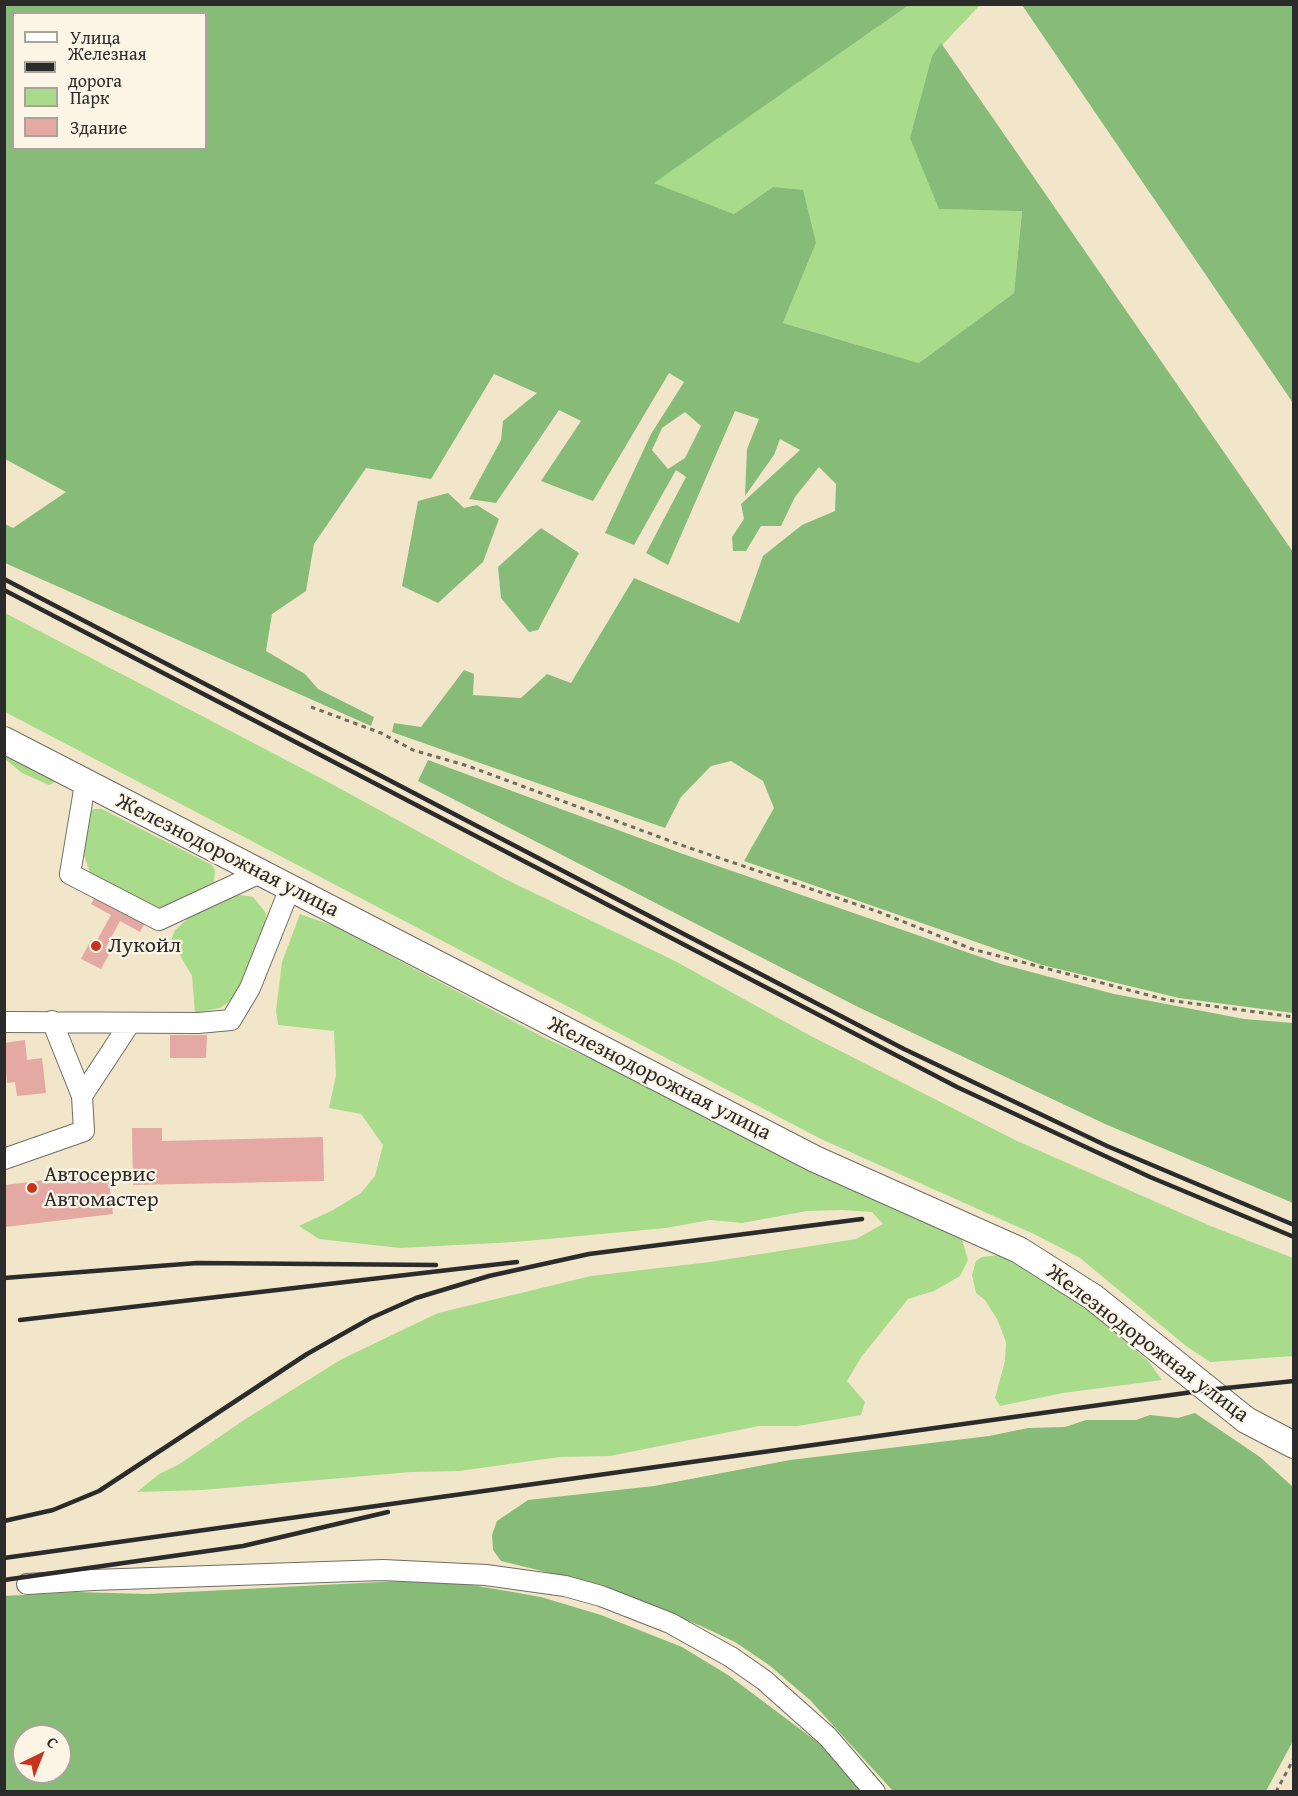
<!DOCTYPE html>
<meta charset="utf-8">
<style>
body{margin:0}
#map{position:relative;width:1298px;height:1796px;overflow:hidden;background:#f2e6ca;font-family:"Gentium Book Plus",serif}
canvas{display:block}
.frame{position:absolute;inset:0;border:6px solid #2b2b2b;pointer-events:none}
.legend{position:absolute;left:12px;top:12px;width:195px;height:138px;box-sizing:border-box;background:#fcf5e5;border:2px solid #a8a49b;margin:0;padding:8px 10px;list-style:none;font-size:18px;color:#2b2b2b}
.legend li{display:flex;align-items:center;gap:12px;height:30px}
.legend b{width:30px;border:2px solid #a8a49b}
.north{position:absolute;left:12px;top:1724px;width:60px;height:60px;box-sizing:border-box;background:#fcf5e5;border:2px solid #a8a49b;border-radius:50%;rotate:43deg;font-size:16px;font-weight:700;line-height:24px;text-align:center;color:#2b2b2b}
.north::after{content:'';display:block;margin:auto;width:21px;height:27px;background:#c8321e;clip-path:polygon(50% 0,100% 100%,50% 72%,0 100%)}
</style>
<div id="map">
<canvas width="1298" height="1796"></canvas>
<div class="frame"></div>
<ul class="legend">
<li><b style="height:8px;background:#fff"></b>Улица</li>
<li><b style="height:8px;background:#2b2b2b"></b>Железная дорога</li>
<li><b style="height:16px;background:#a8dc8b"></b>Парк</li>
<li><b style="height:16px;background:#e3a9a2"></b>Здание</li>
</ul>
<div class="north">С</div>
</div>
<script>
const ctx = document.querySelector('canvas').getContext('2d');
ctx.lineJoin = 'round';
function paint(path, color) { ctx.fillStyle = color; ctx.fill(path, 'evenodd'); }
const poly = rows => new Path2D(rows.map(r => 'M' + r).join(''));
function stroke(path, color, width, dash) { ctx.strokeStyle = color; ctx.lineWidth = width; ctx.lineCap = dash ? 'butt' : 'round'; ctx.setLineDash(dash || []); ctx.stroke(path); }
function write(font, color, halo, rows, align = 'center') {
  ctx.font = font + ' "Gentium Book Plus",serif'; ctx.lineWidth = 4.5; ctx.setLineDash([]); ctx.textBaseline = 'middle'; ctx.strokeStyle = halo; ctx.fillStyle = color; for (const [text, x, y, turn = 0] of rows) {
    ctx.save(); ctx.translate(x, y); ctx.rotate((+turn || 0) * Math.PI / 180); ctx.textAlign = isNaN(turn) ? turn : align; if (halo) ctx.strokeText(text, 0, 0); ctx.fillText(text, 0, 0); ctx.restore();
  }
}
paint(poly([
 [909,5,980,5,932,56,939,209,1022,210,1014,293,919,363,783,323,816,243,773,187,734,214,653,183],
 [5,613,330,783,505,879,675,961,809,1035,1015,1140,1213,1227,1293,1258,1293,1356,1210,1362,1186,1346,1080,1258,1036,1235,821,1139,5,712],
 [4,749,59,780,49,785,22,773,5,759],
 [94,809,102,809,212,865,215,870,214,882,161,910,148,911,91,876,84,855,83,841,88,813],
 [234,894,253,897,266,913,265,925,246,978,230,1001,220,1008,195,1013,192,976,171,940,175,930,194,913],
 [300,914,334,926,545,1038,648,1085,961,1236,968,1260,960,1276,934,1291,908,1299,862,1356,847,1381,865,1402,861,1415,798,1426,759,1426,610,1456,560,1457,459,1471,411,1472,202,1490,137,1492,159,1474,178,1465,247,1418,342,1359,438,1313,591,1276,710,1262,856,1239,883,1224,872,1212,842,1210,807,1211,742,1223,710,1220,666,1228,515,1242,400,1248,319,1239,299,1226,333,1210,361,1193,375,1176,383,1145,361,1114,329,1108,336,1075,334,1031,278,1025,276,1011,282,962],
 [1000,1255,1091,1311,1149,1362,1162,1380,1063,1393,1000,1406,995,1398,1005,1361,1006,1342,997,1319,985,1300,976,1293,972,1275,976,1261,982,1257]
]), '#a8dc8b');
paint(poly([
 [5,4,909,5,654,183,734,214,773,187,803,190,816,243,783,323,919,363,1014,293,1022,211,939,209,910,138,932,56,941,43,1293,552,1293,1013,1179,998,1042,965,744,861,774,808,763,781,731,761,711,766,681,797,665,828,392,732,394,723,421,727,464,670,474,674,473,695,521,698,547,674,571,683,634,578,739,623,763,556,802,525,835,511,836,484,819,467,795,497,781,526,761,526,746,551,733,551,732,537,744,519,741,504,800,450,780,439,774,455,745,496,747,449,759,419,735,411,668,565,646,553,686,477,676,470,634,545,605,533,651,434,684,382,669,373,593,501,541,481,581,421,559,410,496,503,469,499,501,440,503,421,537,393,494,374,431,479,366,468,314,544,306,591,272,614,266,651,305,674,318,689,374,717,371,726,5,563,5,524,13,528,66,492,5,459],
 [14,14,206,14,206,148,14,148],
 [685,412,701,426,685,458,668,469,652,450,662,428],
 [1022,5,1293,5,1293,403],
 [448,493,464,508,477,505,499,519,483,562,438,603,402,586,418,501],
 [541,528,579,553,538,630,529,632,501,598,498,567],
 [428,760,683,854,1001,964,1114,994,1244,1019,1293,1023,1293,1203,1105,1124,858,1007,418,781],
 [1195,1413,1260,1457,1293,1487,1293,1741,1266,1791,893,1791,810,1700,769,1665,735,1642,701,1626,599,1585,501,1561,493,1550,492,1535,497,1521,528,1500,654,1486,790,1460,989,1436,1028,1428,1065,1427,1086,1420,1136,1420,1150,1415,1178,1418],
 [438,1579,541,1597,601,1615,682,1647,728,1675,832,1753,860,1791,5,1791,4,1596,75,1592,148,1594],
 [24,1736,60,1736,60,1772,24,1772]
]), '#86bc77');
paint(poly([
 [98,891,148,917,140,932,120,921,105,949,111,951,101,969,81,959,91,940,96,942,111,915,91,904],
 [170,1035,207,1035,206,1058,170,1058],
 [25,1040,27,1060,42,1058,46,1093,17,1096,15,1082,7,1083,4,1043],
 [132,1128,162,1128,162,1141,323,1137,324,1181,133,1185],
 [108,1172,113,1214,5,1227,5,1185]
]), '#e3a9a2');
const minor = poly([
 [85,784,70,874,159,920,260,873],
 [52,1021,82,1096],
 [4,1022,198,1023,231,1020,250,988,290,888],
 [4,1159,84,1131,82,1096,130,1023],
 [27,1584,93,1580,383,1570,486,1575,565,1586,601,1596,670,1623,731,1657,764,1680,828,1737,875,1792]
]);
const major = poly([
 [4,740,815,1159,1019,1250,1093,1297,1246,1420,1294,1445]
]);
stroke(minor, '#716c63', 22);
stroke(major, '#716c63', 28);
stroke(poly([
 [311,707,381,733,413,750,468,766,681,845,879,912,972,949,1167,1000,1294,1017],
 [1276,1792,1294,1758]
]), '#716c63', 3, [4.5, 4.5]);
stroke(minor, '#fff', 20);
stroke(major, '#fff', 26);
stroke(poly([
 [4,579,904,1049,1107,1146,1294,1225],
 [4,590,957,1087,1150,1177,1294,1237],
 [4,1278,197,1263,436,1265],
 [20,1320,517,1262],
 [4,1521,53,1510,99,1491,307,1354,371,1318,416,1298,489,1276,589,1254,862,1219],
 [4,1558,1207,1390,1294,1381],
 [4,1580,243,1546,388,1512]
]), '#2b2b2b', 4.5);
for (const [x, y, r, color] of [
 [96,946,6,"#c8321e"],
 [32,1188,6,"#c8321e"]
]) { const dot = new Path2D(); dot.arc(x, y, r, 0, 2 * Math.PI); ctx.fillStyle = color; ctx.fill(dot); stroke(dot, '#fcf5e5', 2); }
write('22px', '#2b2b2b', '#fcf5e5', [
 ["Железнодорожная улица",227,856,27],
 ["Железнодорожная улица",659,1079,27],
 ["Железнодорожная улица",1147,1344,37]
]);
write('22px', '#2b2b2b', '#fcf5e5', [
 ["Лукойл",108,946],
 ["Автосервис",44,1175],
 ["Автомастер",44,1200]
], 'left');
</script>
